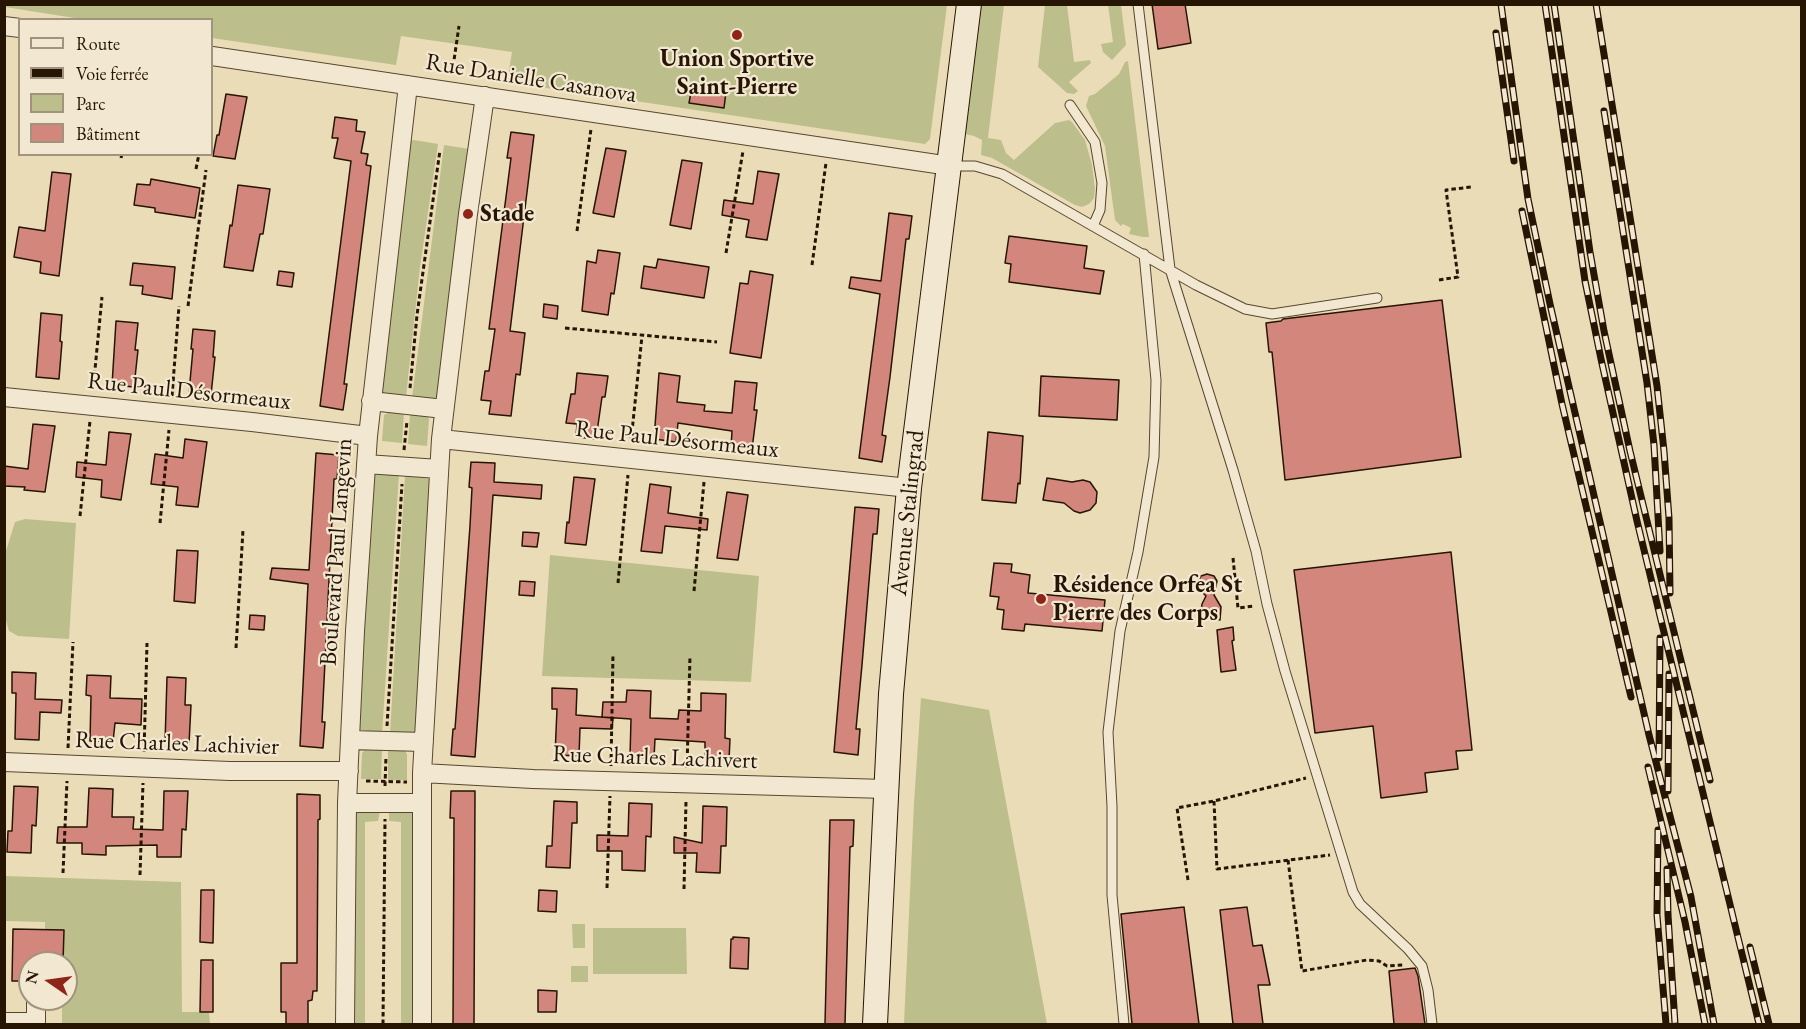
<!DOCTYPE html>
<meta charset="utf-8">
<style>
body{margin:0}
#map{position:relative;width:1806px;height:1029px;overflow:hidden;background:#ebdcb8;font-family:"EB Garamond",serif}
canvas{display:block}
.frame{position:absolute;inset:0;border:6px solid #261503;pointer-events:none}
.legend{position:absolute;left:18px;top:18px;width:195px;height:138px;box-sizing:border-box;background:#f2e8d1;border:2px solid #a0947f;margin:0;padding:8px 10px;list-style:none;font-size:18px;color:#261503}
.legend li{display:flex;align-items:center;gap:12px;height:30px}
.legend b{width:30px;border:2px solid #a0947f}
.north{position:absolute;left:18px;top:951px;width:60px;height:60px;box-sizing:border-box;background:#f2e8d1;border:2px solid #a0947f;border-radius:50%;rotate:283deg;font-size:16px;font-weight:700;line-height:24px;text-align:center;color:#261503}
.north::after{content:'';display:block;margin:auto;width:21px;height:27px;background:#8f2418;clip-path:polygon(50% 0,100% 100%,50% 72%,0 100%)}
</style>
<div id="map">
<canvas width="1806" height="1029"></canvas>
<div class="frame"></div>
<ul class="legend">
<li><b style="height:8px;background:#f2e8d1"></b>Route</li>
<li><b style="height:8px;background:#261503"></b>Voie ferrée</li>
<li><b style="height:16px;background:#bcbf8b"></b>Parc</li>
<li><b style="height:16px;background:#d2867c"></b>Bâtiment</li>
</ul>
<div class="north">N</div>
</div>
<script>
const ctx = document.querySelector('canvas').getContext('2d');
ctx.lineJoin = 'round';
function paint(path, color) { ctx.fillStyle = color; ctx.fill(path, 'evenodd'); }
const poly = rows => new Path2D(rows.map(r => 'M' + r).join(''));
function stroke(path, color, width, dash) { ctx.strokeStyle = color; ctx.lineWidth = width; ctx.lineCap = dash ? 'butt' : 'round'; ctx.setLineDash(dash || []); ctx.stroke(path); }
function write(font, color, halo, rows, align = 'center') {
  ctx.font = font + ' "EB Garamond",serif'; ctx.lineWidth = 4.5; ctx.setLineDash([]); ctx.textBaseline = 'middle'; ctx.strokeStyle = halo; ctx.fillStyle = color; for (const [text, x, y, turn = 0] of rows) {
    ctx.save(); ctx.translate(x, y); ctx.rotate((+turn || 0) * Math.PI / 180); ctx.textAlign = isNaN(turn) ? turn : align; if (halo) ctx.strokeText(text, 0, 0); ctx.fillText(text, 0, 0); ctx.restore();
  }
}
paint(poly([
 [5,4,947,5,930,139,925,144,507,82,512,52,422,39,401,36,396,65,212,38,212,20,87,20,5,7],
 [981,5,1004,5,988,138,1001,140,1006,153,1014,160,1055,123,1069,120,1072,122,1085,140,1092,165,1095,189,1094,198,1089,204,1082,207,1075,205,992,158,981,155,982,140,974,136,965,134],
 [1045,5,1067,5,1074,62,1090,60,1091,63,1069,82,1078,91,1074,94,1067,93,1038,67],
 [1108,5,1121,5,1126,45,1112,60,1103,52,1101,44,1113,42],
 [1128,61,1149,237,1143,237,1129,234,1131,228,1123,224,1121,226,1115,220,1105,146,1086,106,1089,96,1095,94,1119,74,1125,62],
 [414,140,438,144,420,267,406,397,381,395,410,141],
 [444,145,469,149,440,399,412,398],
 [390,412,404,413,402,443,382,441,384,415],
 [410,414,427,416,429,419,427,446,408,444],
 [371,473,399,474,382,734,358,733],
 [405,475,431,479,417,732,413,734,390,734],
 [25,519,76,523,69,639,18,636,9,631,5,617,5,554,15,522],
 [550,555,759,576,751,682,542,676],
 [921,698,989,710,1047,1024,904,1024,914,803],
 [366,749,382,749,381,779,361,779,362,753],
 [388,749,404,750,407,754,407,780,388,780],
 [351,810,380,811,378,821,365,822,365,1024,351,1024],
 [389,811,411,811,413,815,415,1024,401,1024,401,822,389,821],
 [5,876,181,882,182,1012,209,1012,210,1024,62,1024,62,999,66,999,66,963,63,963,64,930,45,930,45,922,5,921],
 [572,924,585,924,585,948,573,948],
 [593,928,686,928,687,974,593,974],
 [571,966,588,966,588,982,571,982]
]), '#bcbf8b');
const building = poly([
 [1152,4,1185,4,1191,43,1158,49,1152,4],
 [692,87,726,92,724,108,689,103,692,87],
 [226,94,247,97,235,159,213,156,217,135,219,135,226,94],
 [335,117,357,120,356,131,365,132,361,153,368,154,366,165,371,166,344,384,347,384,343,410,320,406,351,161,334,158,338,138,332,138,335,117],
 [511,132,534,135,510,331,525,333,520,375,516,374,511,416,489,414,491,401,481,400,485,371,489,371,495,329,489,329,511,158,507,158,511,132],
 [606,148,626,151,614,217,593,213,606,148],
 [682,160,702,163,691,229,670,225,682,160],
 [758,171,779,174,767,240,746,237,749,220,722,215,724,200,753,204,758,171],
 [52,172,71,174,59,276,40,273,41,262,14,257,19,227,45,231,52,172],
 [151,179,200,188,195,218,155,212,155,208,134,205,137,184,150,185,151,179],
 [238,185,270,189,263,234,260,234,253,271,224,267,230,225,232,226,238,185],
 [889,213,912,216,909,239,906,239,890,377,882,435,886,436,882,462,859,458,880,294,849,288,851,277,881,281,889,213],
 [1009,236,1087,246,1084,268,1104,271,1100,294,1009,282,1011,264,1005,263,1009,236],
 [598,250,620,253,614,294,611,293,608,315,582,311,587,261,596,263,598,250],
 [658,259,709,267,704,298,641,288,644,266,656,268,658,259],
 [133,263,175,267,172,299,142,294,143,286,130,285,133,263],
 [279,271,294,273,292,287,277,285,279,271],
 [750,271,773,275,761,358,730,353,740,283,748,284,750,271],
 [1442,300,1461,457,1285,480,1272,352,1269,352,1266,323,1281,321,1283,319,1442,300],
 [544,304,558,306,557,319,543,317,544,304],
 [41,313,62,315,60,341,62,342,59,379,36,377,41,313],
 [116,321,138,323,135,350,138,350,134,387,112,385,116,321],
 [193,329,215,331,213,357,215,357,211,395,189,392,193,349,191,349,193,329],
 [577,373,608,376,605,397,602,397,596,439,576,437,577,424,566,423,571,394,575,394,577,373],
 [659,373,680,376,677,402,705,405,704,411,732,413,735,381,757,383,754,410,757,410,752,449,731,447,732,431,678,423,676,442,654,439,659,373],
 [1041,376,1119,380,1117,420,1039,416,1041,376],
 [33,424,55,426,45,492,24,490,25,487,4,486,4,466,28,469,33,424],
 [109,432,131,434,121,500,101,497,102,480,76,477,77,462,106,465,109,432],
 [988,432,1023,436,1020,484,1018,483,1016,503,982,500,988,432],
 [185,439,207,442,198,507,176,505,178,487,151,484,155,454,183,458,185,439],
 [316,453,339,455,337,479,334,479,322,722,325,722,323,748,300,746,308,584,270,579,272,568,309,570,316,453],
 [471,462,495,463,494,482,542,485,541,499,493,495,475,757,451,755,453,729,455,729,470,526,472,488,469,487,471,462],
 [574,477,595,479,586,545,565,543,567,522,569,523,574,477],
 [1047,478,1072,482,1083,480,1090,482,1097,492,1096,503,1090,510,1080,513,1074,511,1064,503,1043,500,1047,478],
 [650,484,671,487,668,513,708,519,707,530,665,526,662,553,641,551,650,484],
 [727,492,748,495,738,560,717,558,727,492],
 [855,507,879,509,877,534,873,534,862,665,856,729,860,729,858,755,834,752,855,507],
 [523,532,539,533,537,547,522,546,523,532],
 [177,550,198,551,195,603,174,601,177,550],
 [1451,552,1472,750,1456,751,1458,769,1425,773,1427,792,1381,798,1373,726,1315,733,1294,570,1451,552],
 [994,563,1012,564,1011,572,1030,575,1028,593,1105,600,1102,631,1025,624,1024,631,1002,629,1004,610,997,609,999,597,990,596,994,563],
 [1207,574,1214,576,1217,581,1214,595,1221,607,1220,620,1206,616,1201,610,1202,604,1206,596,1199,589,1198,583,1201,576,1207,574],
 [520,581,535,582,534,596,519,595,520,581],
 [250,615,265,616,264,630,249,629,250,615],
 [1233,627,1234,640,1232,641,1236,670,1221,672,1217,630,1233,627],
 [12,672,36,673,35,699,62,700,61,713,40,712,39,740,15,739,16,693,12,693,12,672],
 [87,675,111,676,110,698,142,699,141,725,115,723,113,742,90,741,91,696,86,695,87,675],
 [167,677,186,678,185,705,191,705,189,744,165,743,167,677],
 [552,688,577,689,576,715,613,718,612,729,580,728,579,756,555,755,557,709,552,709,552,688],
 [627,690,651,691,650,718,678,719,679,710,701,711,701,693,726,694,725,738,730,739,729,760,705,759,705,742,655,739,654,758,630,757,631,719,602,717,603,702,626,702,627,690],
 [14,786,38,787,36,826,32,825,31,853,7,852,8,831,12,831,14,786],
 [89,788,113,789,112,817,134,817,133,829,163,830,164,791,188,791,186,830,182,829,181,857,157,857,157,845,106,846,106,855,82,854,82,843,57,843,58,827,87,827,89,788],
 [451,791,475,791,474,1024,453,1024,454,818,450,818,451,791],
 [297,794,320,795,320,819,318,820,317,991,313,991,312,1000,308,1001,308,1024,286,1024,286,1012,281,1012,281,963,297,963,297,794],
 [554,801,577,802,577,823,572,823,570,868,546,867,547,846,552,846,554,801],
 [629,803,652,804,651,837,646,836,645,871,622,870,622,851,597,851,597,835,628,836,629,803],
 [703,806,727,807,726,846,721,846,720,873,696,872,697,853,674,853,674,837,702,843,703,806],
 [830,820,854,820,853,846,850,847,845,1024,825,1024,830,820],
 [201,890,214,890,213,943,200,942,201,890],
 [539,890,557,891,556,912,538,911,539,890],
 [1184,907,1199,1024,1132,1024,1121,914,1184,907],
 [1247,907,1253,946,1262,945,1270,985,1258,985,1263,1024,1233,1024,1220,910,1247,907],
 [13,929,64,930,63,963,30,963,30,981,12,981,13,929],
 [733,937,749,938,748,969,730,968,731,939,733,939,733,937],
 [201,960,213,960,213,1012,200,1012,201,960],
 [1415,968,1418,976,1425,1024,1394,1024,1389,971,1415,968],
 [538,990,557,991,556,1012,538,1012,538,990]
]);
paint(building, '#d2867c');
stroke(building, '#261503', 1.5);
const lane = poly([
 [1138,4,1170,269,1233,470,1256,551,1267,604,1285,671,1353,892,1360,904,1408,949,1422,966,1428,990,1432,1024],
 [1070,105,1095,142,1102,183,1100,210,1093,226],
 [950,166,975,166,1002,174,1196,285,1245,309,1272,314,1377,298],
 [1124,1024,1112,895,1112,806,1108,732,1120,631,1138,552,1154,457,1156,380,1144,254]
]);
const street = poly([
 [4,26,20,28],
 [212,56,950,166],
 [4,397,252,422,368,436],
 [371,401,444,409],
 [441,439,909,488],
 [366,464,439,469],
 [350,740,424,742],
 [4,762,230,771,349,771],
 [422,773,533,779,886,789],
 [347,803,422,803],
 [4,1022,36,1022,36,999],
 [345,1024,347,803,355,631,368,436,408,85],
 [422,1024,422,773,441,439,468,214,485,96]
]);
const secondary = poly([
 [875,1024,891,694,909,488,969,4]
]);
stroke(lane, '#574730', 11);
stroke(street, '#574730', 20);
stroke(secondary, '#261503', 26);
stroke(poly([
 [452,74,459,26],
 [121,158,122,154],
 [196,169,199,154],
 [577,231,591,129],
 [726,253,743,151],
 [812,265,826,163],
 [1439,280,1458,277,1446,190,1471,187],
 [188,306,206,170],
 [565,328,717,342],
 [410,388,417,315,440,150],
 [93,390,102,297],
 [172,396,179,306],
 [631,441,642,336],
 [404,450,407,421],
 [80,516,90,421],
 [160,523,169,430],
 [1233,558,1238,608,1255,606],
 [618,583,628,475],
 [694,591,704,482],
 [236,648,243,530],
 [387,726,402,484],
 [68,748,73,642],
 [144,752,147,643],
 [611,766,613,654],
 [687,768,690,656],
 [366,781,407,782],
 [385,786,386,756],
 [1214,801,1217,869,1330,855],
 [1288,860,1302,971,1367,960,1379,961,1387,966,1403,965],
 [63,873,67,781],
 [140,875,143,783],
 [1188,880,1177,808,1214,801,1306,778],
 [607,888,610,796],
 [684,889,686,801],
 [383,1024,385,819]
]), '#261503', 3, [4.5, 3]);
stroke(lane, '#f2e8d1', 9);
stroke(street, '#f2e8d1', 18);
stroke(secondary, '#f2e8d1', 24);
const rail = poly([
 [1501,4,1528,199,1550,304,1649,735,1691,897,1714,1024],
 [1545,4,1585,281,1601,359,1637,521,1759,1024],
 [1554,4,1590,252,1604,331,1630,451,1710,780],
 [1596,4,1657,386,1664,451,1669,518,1670,593],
 [1496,33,1514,161],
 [1604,111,1647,383,1654,445,1660,551],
 [1522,211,1562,404,1631,697],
 [1659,758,1660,638],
 [1648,767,1685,922,1705,1024],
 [1668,791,1669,674],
 [1658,830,1657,915,1666,1024],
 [1667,869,1668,915,1675,1024],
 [1750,947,1769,1024]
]);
stroke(rail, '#261503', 7);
stroke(rail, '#f2e8d1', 4.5, [14]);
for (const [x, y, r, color] of [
 [737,35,6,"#8f2418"],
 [468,214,6,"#8f2418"],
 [1041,599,6,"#8f2418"]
]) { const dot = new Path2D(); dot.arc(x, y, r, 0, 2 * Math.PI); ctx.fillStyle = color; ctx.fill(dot); stroke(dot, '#f2e8d1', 2); }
write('bold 24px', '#261503', '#f2e8d1', [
 ["Union Sportive",737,59,"center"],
 ["Saint-Pierre",737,87,"center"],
 ["Stade",480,214],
 ["Résidence Orfea St",1053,585],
 ["Pierre des Corps",1053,613]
], 'left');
write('24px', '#261503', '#f2e8d1', [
 ["Rue Danielle Casanova",531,79,9],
 ["Rue Paul Désormeaux",189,392,6],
 ["Rue Paul Désormeaux",677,440,6],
 ["Avenue Stalingrad",908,513,-84],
 ["Boulevard Paul Langevin",337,552,-86],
 ["Rue Charles Lachivier",177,744,2],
 ["Rue Charles Lachivert",655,758,2]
]);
</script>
